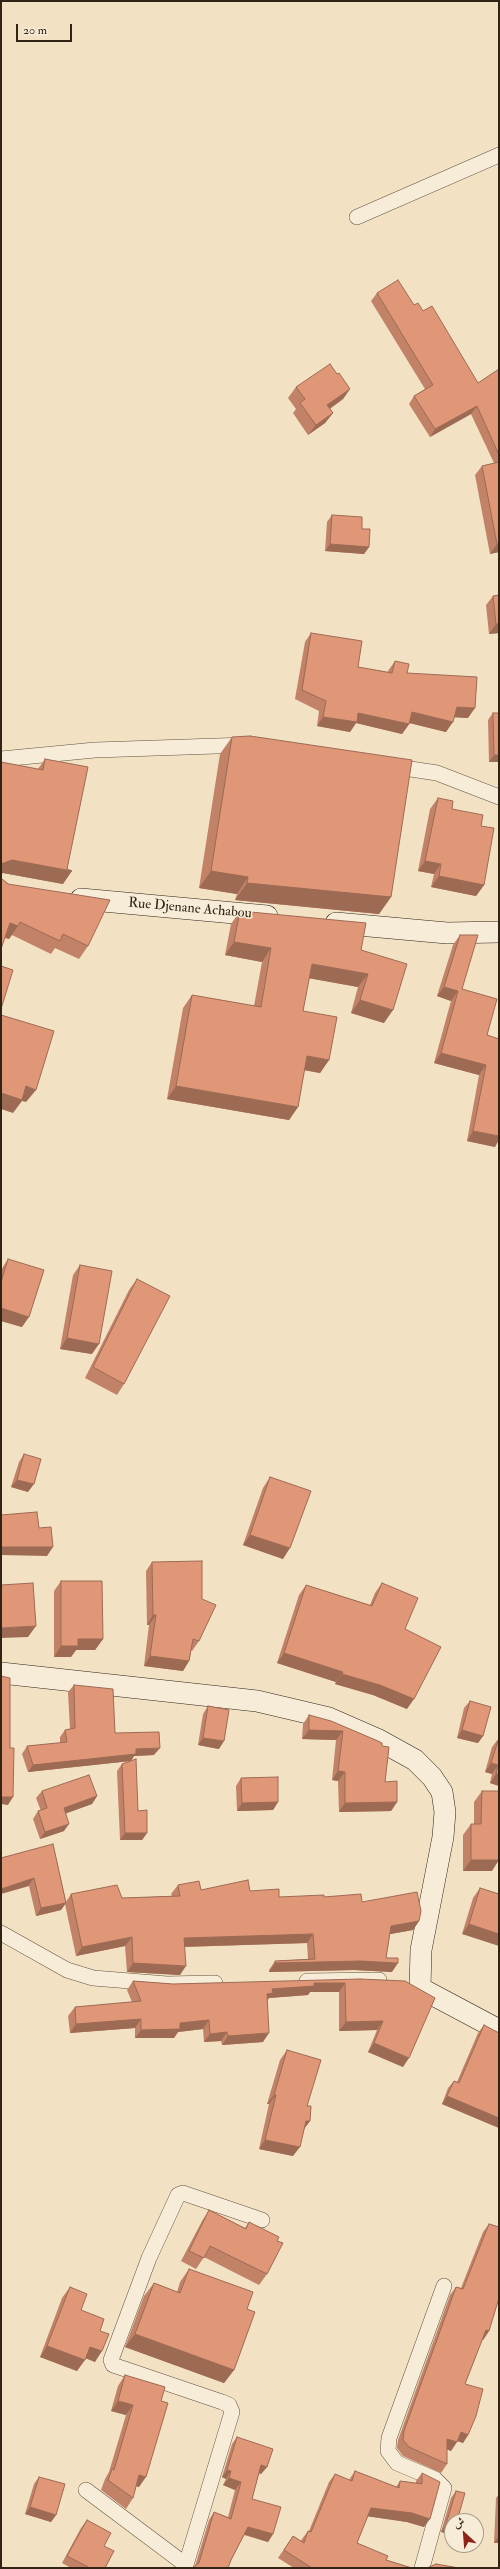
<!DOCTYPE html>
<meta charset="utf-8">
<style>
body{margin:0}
#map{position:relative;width:500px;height:2569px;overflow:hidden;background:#f2e1c3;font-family:"IM FELL Double Pica",Amiri,serif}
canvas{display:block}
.frame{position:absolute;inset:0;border:2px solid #312415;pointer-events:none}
.north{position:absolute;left:444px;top:2513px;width:40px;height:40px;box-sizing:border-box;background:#f7ecd8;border:1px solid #a89c8a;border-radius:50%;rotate:334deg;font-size:11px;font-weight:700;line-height:16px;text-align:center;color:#312415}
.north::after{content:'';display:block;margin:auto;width:14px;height:18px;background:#8f2418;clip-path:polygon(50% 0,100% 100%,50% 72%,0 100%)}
.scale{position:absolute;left:16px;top:24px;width:56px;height:18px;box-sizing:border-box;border:2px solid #312415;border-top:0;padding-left:5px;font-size:12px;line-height:14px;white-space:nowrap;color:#312415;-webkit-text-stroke:3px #f7ecd8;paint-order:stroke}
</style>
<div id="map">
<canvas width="500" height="2569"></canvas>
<div class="frame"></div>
<div class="north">ش</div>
<div class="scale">20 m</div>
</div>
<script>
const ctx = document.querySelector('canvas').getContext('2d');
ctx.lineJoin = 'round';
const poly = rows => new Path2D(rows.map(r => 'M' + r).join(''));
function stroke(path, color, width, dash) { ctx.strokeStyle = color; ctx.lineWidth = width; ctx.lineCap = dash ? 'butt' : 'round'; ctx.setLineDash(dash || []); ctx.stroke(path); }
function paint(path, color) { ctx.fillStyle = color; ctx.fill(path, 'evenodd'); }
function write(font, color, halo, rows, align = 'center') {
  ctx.font = font + ' "IM FELL Double Pica",serif'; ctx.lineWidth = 3; ctx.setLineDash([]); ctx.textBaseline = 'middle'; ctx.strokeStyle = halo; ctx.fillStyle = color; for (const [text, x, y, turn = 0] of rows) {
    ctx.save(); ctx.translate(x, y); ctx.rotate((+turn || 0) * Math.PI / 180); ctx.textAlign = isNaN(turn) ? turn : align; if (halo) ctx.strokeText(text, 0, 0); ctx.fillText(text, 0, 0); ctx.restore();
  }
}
const street = poly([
 [357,217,499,155],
 [1,759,95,750,247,745],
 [391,766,437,773,499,797],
 [1,1933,67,1970,93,1978,167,1984,215,1983],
 [307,1981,379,1980],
 [86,2490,186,2565],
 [185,2568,232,2412,229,2405,222,2402,113,2365,111,2360,149,2258,178,2195,183,2193,262,2220],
 [422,2568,444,2488,435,2479,397,2463,388,2451,389,2438,444,2286]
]);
const secondary = poly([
 [81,899,267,916],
 [336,923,447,933,499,932],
 [1,1673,257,1701,329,1718,377,1739,415,1760,432,1777,442,1792,445,1812,443,1837,421,1950,420,1988,499,2030]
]);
stroke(street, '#615340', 16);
stroke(secondary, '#312415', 22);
stroke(street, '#f7ecd8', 15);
stroke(secondary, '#f7ecd8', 21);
paint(poly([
 [377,293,414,305,423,311,478,383,499,369,499,552,490,554,475,475,482,466,494,463,471,414,430,437,409,404,414,396,425,389,371,301],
 [337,374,350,389,343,399,330,409,333,413,325,423,308,435,293,413,296,409,288,398,296,387],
 [332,515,362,529,369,547,364,554,325,551,327,522],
 [499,595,499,633,489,634,486,605,493,596],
 [311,633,358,667,388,672,388,671,395,661,407,673,468,718,454,717,446,732,410,723,402,734,356,723,350,732,317,726,319,711,295,699,305,642],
 [493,713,499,762,489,762,488,720],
 [232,737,391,897,379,914,235,900,237,894,199,888,220,754],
 [45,759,63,884,3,873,1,874,1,762,38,769],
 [438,798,452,809,481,826,484,885,476,896,431,887,434,874,418,871,430,809],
 [1,878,88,946,79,959,55,948,51,954,12,935,9,939,5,938],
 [240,911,361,950,384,1023,351,1013,358,987,309,978,303,1011,329,1060,320,1073,304,1070,298,1107,289,1120,167,1099,183,1008,192,995,254,1006,262,962,225,955,231,924],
 [460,935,462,989,487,1035,495,1147,467,1141,479,1075,434,1063,451,1001,437,996,453,945],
 [8,1259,22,1327,1,1321,1,1270],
 [80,1265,92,1354,60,1349,73,1275],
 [137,1279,124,1384,117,1395,85,1378,129,1290],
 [24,1454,28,1492,11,1487,19,1462],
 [270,1477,283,1559,243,1545,263,1488],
 [152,1562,199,1641,192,1651,191,1650,189,1661,183,1671,144,1666,149,1625,147,1625,146,1571],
 [61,1581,103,1639,95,1650,76,1650,71,1657,54,1657,54,1591],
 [382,1583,405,1629,407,1709,373,1695,335,1684,336,1682,277,1663,299,1595,306,1585,370,1605,375,1593],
 [74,1685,115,1733,154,1755,134,1756,131,1761,138,1811,147,1833,142,1840,120,1840,117,1771,122,1764,130,1761,28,1772,22,1754,27,1746,60,1743,60,1737,65,1730,70,1729,68,1692],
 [470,1701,483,1736,478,1743,457,1738,464,1708],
 [208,1706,219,1749,198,1745,203,1714],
 [309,1715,382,1746,385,1782,397,1802,391,1811,339,1812,338,1781,332,1780,336,1740,302,1739,303,1724],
 [499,1738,499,1786,490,1783,492,1774,485,1772,492,1747],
 [241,1778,278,1802,273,1810,237,1811,236,1786],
 [42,1791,97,1796,92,1804,66,1813,64,1831,40,1839,33,1819,38,1811,41,1811,36,1798],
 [482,1791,492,1871,463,1871,463,1835,471,1824,474,1824,474,1802],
 [53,1844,66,1902,71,1894,122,1898,172,1896,171,1894,178,1885,201,1890,250,1891,279,1897,324,1897,362,1902,419,1921,413,1930,390,1934,386,1958,392,1972,354,1970,269,1972,269,1970,275,1961,308,1959,307,1943,184,1947,180,1975,127,1972,125,1946,76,1956,65,1904,61,1910,36,1916,29,1886],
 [480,1888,499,1894,462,1934,473,1898],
 [133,1981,173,1984,405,1981,403,2067,368,2052,377,2030,339,2031,339,1992,310,1992,308,1995,269,1998,267,2001,263,2042,222,2045,221,2041,204,2042,203,2029,178,2032,174,2038,135,2038,135,2028,70,2033,68,2016,75,2007,132,2002,127,1990],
 [484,2025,499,2033,499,2128,442,2104,448,2088,454,2081,457,2082,478,2033],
 [287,2050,307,2106,310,2121,304,2129,293,2156,259,2149,269,2104,267,2104,280,2060],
 [209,2210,245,2228,249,2222,277,2241,267,2274,259,2285,204,2257,196,2269,181,2261,202,2221],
 [489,2224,489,2331,483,2340,482,2339,465,2384,468,2435,463,2443,457,2441,451,2451,447,2449,447,2464,441,2473,403,2456,397,2448,398,2440,450,2295,456,2287,461,2288,483,2232],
 [189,2269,247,2309,234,2370,224,2383,125,2347,144,2296,154,2283,177,2292,180,2282],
 [70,2287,81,2310,100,2331,95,2362,85,2358,77,2371,40,2357,62,2298],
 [125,2375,161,2401,139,2487,136,2486,133,2498,126,2509,101,2490,105,2479,109,2472,126,2415,111,2411,118,2386],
 [237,2437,267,2467,261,2474,259,2473,252,2499,273,2534,268,2542,244,2535,231,2560,195,2566,209,2520,214,2512,228,2517,235,2490,223,2485,226,2479,222,2477,232,2444],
 [355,2471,396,2487,400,2481,416,2483,416,2481,422,2473,424,2527,407,2522,368,2516,357,2543,386,2560,412,2568,294,2568,278,2558,293,2536,301,2541,302,2539,308,2531,309,2531,329,2482,335,2474,349,2480],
 [39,2477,56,2515,51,2522,25,2514,34,2484],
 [456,2491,452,2521,452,2532,450,2534,441,2532,451,2498],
 [499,2494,499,2543,494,2543,496,2498],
 [87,2520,104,2546,105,2568,71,2568,62,2563,81,2528]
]), '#c18267');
paint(poly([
 [350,389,343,399,320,415,327,405],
 [477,406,471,414,430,437,435,429],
 [333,413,325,423,308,435,316,425],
 [330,544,369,547,364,554,325,551],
 [497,544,499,544,499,552,490,554],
 [496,624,499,624,499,633,489,634],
 [457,707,475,708,468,718,450,717],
 [412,712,453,722,446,732,405,722],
 [358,713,409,724,402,734,356,723,350,732,317,726,323,717],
 [494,755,499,755,499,762,489,762],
 [12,860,72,871,63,884,3,873,1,874,1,864],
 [425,861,441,864,434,874,418,871],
 [211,871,248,877,237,894,199,888],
 [439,876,484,885,476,896,431,887],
 [247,883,391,897,379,914,235,900],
 [10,923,18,926,9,939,1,936],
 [234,942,271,948,262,962,225,955],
 [312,964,368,974,358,987,302,977],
 [444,987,458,991,451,1001,437,996],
 [360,1000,393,1010,384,1023,351,1013],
 [441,1053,486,1065,479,1075,434,1063],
 [307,1056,329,1060,320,1073,298,1069],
 [26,1086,36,1090,26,1102,22,1101,13,1113,1,1109,1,1093],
 [176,1086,298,1107,289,1120,167,1099],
 [473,1131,499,1136,499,1140,495,1147,467,1141],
 [1,1308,29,1317,22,1327,1,1321],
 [67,1338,99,1344,92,1354,60,1349],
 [17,1480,34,1484,28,1492,11,1487],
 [250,1535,290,1548,283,1559,243,1545],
 [1,1547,53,1547,47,1556,1,1555],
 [153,1615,156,1615,149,1625,147,1625],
 [36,1626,28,1637,1,1638,1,1628],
 [78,1639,103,1639,95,1650,76,1650,71,1657,54,1657,61,1646],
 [284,1653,343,1672,336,1682,277,1663],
 [150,1656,189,1661,183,1671,144,1666],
 [342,1674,380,1685,414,1699,407,1709,373,1695,335,1684],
 [309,1730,343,1731,336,1740,302,1739],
 [462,1730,483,1736,478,1743,457,1738],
 [203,1738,224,1741,219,1749,198,1745],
 [160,1748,154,1755,134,1756,131,1761,28,1772,33,1765,136,1749],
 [491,1763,498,1765,492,1774,485,1772],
 [338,1771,345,1772,338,1781,332,1780],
 [496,1774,499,1774,499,1786,490,1783],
 [97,1796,92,1804,59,1816,64,1808],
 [1,1797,13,1797,8,1805,1,1804],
 [278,1802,273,1810,237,1811,242,1803],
 [397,1802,391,1811,339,1812,345,1803],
 [69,1824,64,1831,40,1839,45,1832],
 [125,1833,147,1833,142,1840,120,1840],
 [471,1860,499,1860,492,1871,463,1871],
 [34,1878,29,1886,1,1894,1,1889],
 [66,1903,61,1910,36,1916,41,1908],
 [419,1921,413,1930,385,1935,391,1926],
 [469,1924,499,1934,499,1946,462,1934],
 [313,1934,307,1943,177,1947,184,1938],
 [132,1937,125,1946,76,1956,82,1947],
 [360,1961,398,1963,392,1972,354,1970,269,1972,275,1963],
 [133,1963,186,1966,180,1975,127,1972],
 [314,1983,345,1983,339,1992,310,1992,308,1995,269,1998,266,2002,267,1994,272,1989],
 [141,2019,135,2028,70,2033,76,2024],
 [209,2020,203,2029,178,2032,174,2038,135,2038,141,2030,180,2023],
 [383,2021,377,2030,339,2031,346,2022],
 [227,2032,221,2041,204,2042,210,2034],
 [269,2033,263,2042,222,2045,228,2036],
 [374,2043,409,2058,403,2067,368,2052],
 [274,2095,276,2095,269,2104,267,2104],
 [447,2096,499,2118,499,2128,442,2104],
 [306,2121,310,2121,303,2130],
 [265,2140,300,2147,293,2156,259,2149],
 [486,2330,489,2331,483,2340,480,2339],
 [135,2334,234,2370,224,2383,125,2347],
 [47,2346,85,2360,77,2371,40,2357],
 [90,2347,102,2351,95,2362,83,2357],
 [118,2401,133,2405,126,2415,111,2411],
 [461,2432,468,2435,463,2443,455,2440],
 [447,2439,457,2442,451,2451,441,2447],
 [261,2465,267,2467,261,2474,256,2472],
 [227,2470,231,2471,226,2479,222,2477],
 [139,2475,146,2477,139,2487,132,2485],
 [229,2478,241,2482,235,2490,223,2485],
 [30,2507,56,2515,51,2522,25,2514],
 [371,2508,412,2513,430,2519,424,2527,407,2522,365,2516],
 [446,2524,452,2526,452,2532,450,2534,441,2532],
 [248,2527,273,2534,268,2542,243,2534],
 [499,2536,499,2543,494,2543]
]), '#9d6a54');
const building = poly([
 [398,280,414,305,418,303,423,311,432,306,478,383,499,369,499,455,477,406,435,429,414,396,433,385,377,293,398,280],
 [330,364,337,374,339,373,350,389,327,405,333,413,316,425,300,403,305,399,296,387,330,364],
 [499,462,499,544,497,544,482,466,499,462],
 [332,515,362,517,362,529,370,529,369,547,330,544,332,515],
 [499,595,499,624,496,624,493,596,499,595],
 [311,633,362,641,358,667,392,673,395,661,409,664,407,673,477,677,475,708,457,707,453,722,412,712,409,724,358,713,357,722,323,717,326,701,302,690,311,633],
 [493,713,499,713,499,755,494,755,493,713],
 [250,736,412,760,391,897,247,883,248,877,211,871,232,737,250,736],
 [45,759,88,767,67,869,72,871,12,860,1,864,1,762,43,770,45,759],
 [438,798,453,801,452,809,483,815,481,826,494,828,484,885,439,876,441,864,425,861,438,798],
 [1,878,8,884,110,900,88,946,63,934,60,941,20,922,18,926,10,923,1,949,1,878],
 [240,911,366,923,361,950,407,964,393,1010,360,1000,368,974,312,964,303,1011,337,1017,329,1060,307,1056,298,1107,176,1086,192,995,261,1007,271,948,234,942,240,911],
 [460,935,478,935,462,989,497,999,487,1035,499,1039,499,1136,473,1131,486,1065,441,1053,458,991,444,987,460,935],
 [1,966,13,970,1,1009,1,966],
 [1,1015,54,1031,36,1090,26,1086,22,1100,1,1093,1,1015],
 [8,1259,44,1270,29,1317,1,1308,1,1282,8,1259],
 [80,1265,112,1271,99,1344,67,1338,80,1265],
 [137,1279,170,1296,124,1384,93,1367,137,1279],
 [24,1454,41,1459,34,1484,17,1480,24,1454],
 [270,1477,311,1491,290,1548,250,1535,270,1477],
 [37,1512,39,1528,51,1527,53,1547,1,1547,1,1515,37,1512],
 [202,1561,202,1599,216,1605,199,1641,193,1639,189,1661,150,1656,156,1615,153,1615,152,1562,202,1561],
 [61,1581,102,1581,103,1639,78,1639,78,1646,61,1646,61,1581],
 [33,1583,36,1626,1,1628,1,1585,33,1583],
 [382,1583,418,1598,405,1629,441,1647,414,1699,380,1685,342,1674,343,1672,284,1653,306,1585,372,1606,382,1583],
 [1,1676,10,1678,10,1748,14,1748,13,1797,1,1797,1,1676],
 [74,1685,113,1689,115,1733,159,1732,160,1748,136,1749,136,1754,33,1765,27,1746,67,1742,65,1730,75,1728,74,1685],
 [470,1701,491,1707,483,1736,462,1730,470,1701],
 [208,1706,229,1710,224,1741,203,1738,208,1706],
 [309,1715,331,1721,378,1741,382,1743,382,1746,389,1747,385,1782,397,1781,397,1802,345,1803,345,1772,338,1771,343,1731,309,1730,309,1715],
 [499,1738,499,1774,496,1774,498,1765,491,1763,499,1738],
 [136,1759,138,1811,147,1810,147,1833,125,1833,122,1764,136,1759],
 [89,1775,97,1796,64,1808,69,1824,45,1832,38,1811,47,1808,42,1791,89,1775],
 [278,1777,278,1802,242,1803,241,1778,278,1777],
 [482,1791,499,1791,499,1860,471,1860,471,1824,481,1824,482,1791],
 [53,1844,66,1903,41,1908,34,1878,1,1889,1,1858,53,1844],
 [248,1880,250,1891,279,1889,279,1897,324,1895,324,1897,361,1894,362,1902,417,1892,421,1911,419,1921,391,1926,386,1958,398,1958,398,1963,360,1961,275,1963,275,1961,315,1959,313,1934,184,1938,186,1966,133,1963,132,1937,82,1947,71,1894,117,1885,122,1898,180,1896,178,1885,199,1881,201,1890,248,1880],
 [480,1888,499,1894,499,1934,469,1924,480,1888],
 [360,1979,405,1981,435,1998,409,2058,374,2043,383,2021,346,2022,345,1983,314,1983,314,1986,272,1989,273,1993,267,1994,269,2033,228,2036,227,2032,210,2034,209,2020,180,2023,180,2029,141,2030,141,2019,76,2024,75,2007,141,2001,133,1981,173,1984,360,1979],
 [484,2025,499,2033,499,2118,447,2096,454,2081,459,2083,484,2025],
 [287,2050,321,2060,307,2106,311,2106,310,2121,306,2121,300,2147,265,2140,276,2095,274,2095,287,2050],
 [209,2210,246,2229,249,2222,279,2237,277,2241,283,2243,267,2274,210,2246,204,2258,189,2251,209,2210],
 [489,2224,499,2227,499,2298,489,2331,486,2330,465,2384,483,2389,476,2416,468,2435,461,2432,457,2442,447,2439,447,2464,409,2447,403,2440,404,2431,456,2287,463,2289,489,2224],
 [189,2269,253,2292,247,2309,255,2312,234,2370,135,2334,154,2283,180,2293,189,2269],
 [70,2287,87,2294,81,2310,104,2319,100,2331,109,2334,102,2351,90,2347,85,2360,47,2346,70,2287],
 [125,2375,165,2387,161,2401,168,2403,146,2477,139,2475,133,2498,108,2480,112,2469,114,2470,133,2405,118,2401,125,2375],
 [237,2437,273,2449,267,2467,261,2465,252,2499,281,2507,273,2534,248,2527,231,2560,228,2568,192,2568,199,2563,214,2512,231,2519,241,2482,229,2478,231,2471,227,2470,237,2437],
 [355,2471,399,2488,400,2481,422,2484,422,2473,440,2482,430,2519,412,2513,371,2508,357,2543,388,2556,386,2560,412,2568,312,2568,284,2550,293,2536,304,2543,308,2531,311,2532,335,2474,352,2481,355,2471],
 [39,2477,65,2484,56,2515,30,2507,39,2477],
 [456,2491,465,2493,457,2521,452,2521,452,2526,446,2524,456,2491],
 [87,2520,111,2533,104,2546,114,2551,105,2568,90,2568,67,2556,87,2520],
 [436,2564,459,2568,427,2568,436,2564]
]);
paint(building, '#e09778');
stroke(building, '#9d6a54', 1);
write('14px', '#312415', '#f7ecd8', [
 ["Rue Djenane Achabou",190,909,5]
]);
</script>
